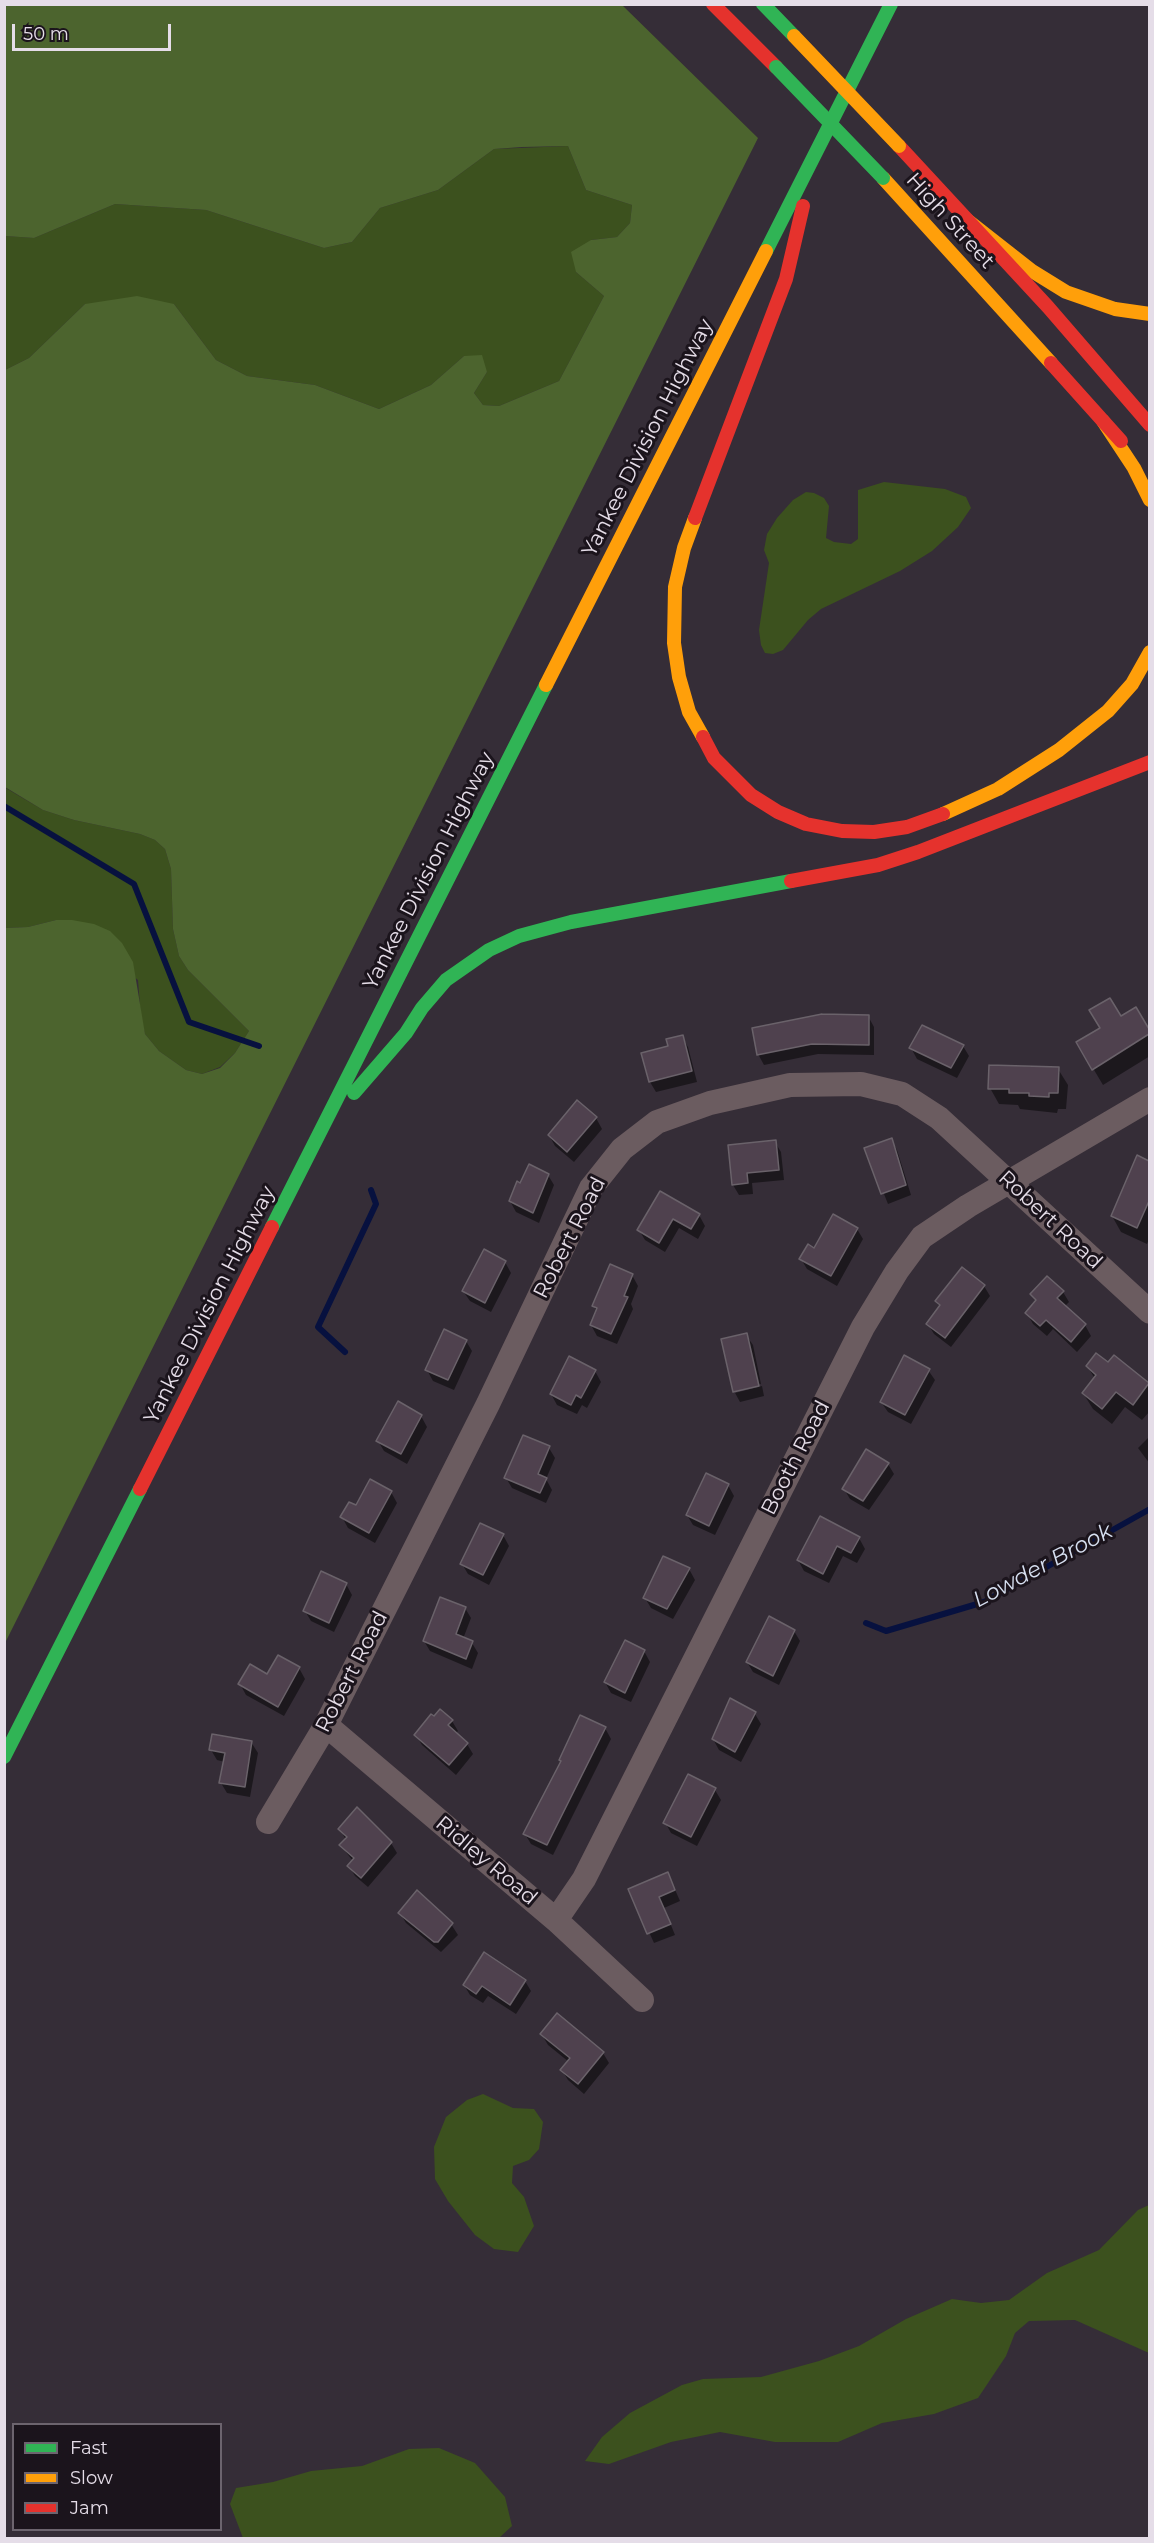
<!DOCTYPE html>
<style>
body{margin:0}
#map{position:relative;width:1154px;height:2543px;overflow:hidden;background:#352d37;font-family:Montserrat,sans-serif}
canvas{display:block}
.frame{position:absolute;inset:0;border:6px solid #e5dde8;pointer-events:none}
.legend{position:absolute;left:12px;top:2423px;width:210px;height:108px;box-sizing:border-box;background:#1b141c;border:2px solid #6c646e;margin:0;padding:8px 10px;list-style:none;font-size:18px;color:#e5dde8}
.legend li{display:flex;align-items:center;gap:12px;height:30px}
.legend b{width:30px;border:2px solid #6c646e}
.scale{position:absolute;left:12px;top:24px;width:159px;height:27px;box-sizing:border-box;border:3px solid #e5dde8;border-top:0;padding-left:8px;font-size:18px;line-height:21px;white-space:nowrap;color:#e5dde8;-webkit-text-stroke:4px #1b141c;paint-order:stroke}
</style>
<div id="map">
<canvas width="1154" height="2543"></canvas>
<div class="frame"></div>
<ul class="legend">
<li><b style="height:8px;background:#30b455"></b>Fast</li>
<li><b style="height:8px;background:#ff9f0a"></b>Slow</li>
<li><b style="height:8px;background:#e5322d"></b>Jam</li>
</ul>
<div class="scale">50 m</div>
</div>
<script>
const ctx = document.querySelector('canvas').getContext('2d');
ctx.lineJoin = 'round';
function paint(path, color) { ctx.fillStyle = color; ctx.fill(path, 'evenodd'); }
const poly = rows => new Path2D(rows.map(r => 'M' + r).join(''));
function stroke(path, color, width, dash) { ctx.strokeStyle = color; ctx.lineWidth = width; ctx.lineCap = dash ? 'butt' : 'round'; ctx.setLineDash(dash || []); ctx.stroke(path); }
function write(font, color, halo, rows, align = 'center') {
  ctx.font = font + ' Montserrat,sans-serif'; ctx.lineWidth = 6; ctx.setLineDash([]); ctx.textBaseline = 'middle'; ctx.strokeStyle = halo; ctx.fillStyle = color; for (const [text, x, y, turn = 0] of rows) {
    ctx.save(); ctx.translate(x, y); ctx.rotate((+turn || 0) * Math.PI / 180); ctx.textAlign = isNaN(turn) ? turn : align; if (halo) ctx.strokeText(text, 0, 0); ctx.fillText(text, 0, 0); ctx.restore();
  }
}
paint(poly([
 [568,146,586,190,632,205,630,223,617,237,591,240,576,272,604,296,559,381,499,406,483,405,474,393,487,372,464,356,431,385,379,409,315,385,247,376,216,360,174,304,85,304,29,358,5,370,5,236,34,238,115,204,206,210,324,248,352,242,380,208,438,190,494,149],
 [884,482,945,489,966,497,971,508,958,527,932,551,900,571,821,609,808,620,783,650,773,654,765,653,761,645,759,630,769,563,764,550,767,534,777,518,793,500,806,492,814,493,824,498,829,506,826,538,834,542,851,544,858,539,858,490],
 [4,787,43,810,74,820,140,834,155,840,165,849,171,869,173,929,179,956,188,970,249,1031,235,1053,220,1067,202,1074,186,1070,159,1051,145,1034,141,1019,138,980,56,920,28,927,5,928],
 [483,2094,513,2108,534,2109,543,2122,539,2149,529,2160,513,2166,512,2183,524,2197,534,2226,518,2252,494,2249,475,2235,448,2201,435,2179,434,2147,446,2117,467,2100],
 [1149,2205,1149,2353,1075,2320,1029,2321,1015,2333,1006,2356,978,2398,934,2414,882,2423,838,2442,775,2442,720,2432,671,2442,609,2464,585,2461,602,2437,630,2413,682,2385,703,2379,761,2377,819,2361,859,2346,906,2319,952,2299,981,2303,1009,2300,1047,2273,1099,2250,1138,2210],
 [439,2448,475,2463,505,2497,512,2526,499,2538,243,2538,230,2504,236,2488,273,2482,311,2471,362,2466,409,2449]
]), '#3c511e');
paint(poly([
 [124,4,622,5,758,138,5,1643,5,928,28,927,56,920,72,920,94,924,110,931,122,943,133,962,145,1034,159,1051,186,1070,202,1074,220,1068,235,1053,249,1031,188,970,179,956,173,929,171,869,165,849,155,840,140,834,74,820,43,810,5,787,5,370,29,358,85,304,137,296,174,304,216,360,247,376,315,385,379,409,431,385,464,356,482,355,487,372,474,393,483,405,499,406,559,381,604,296,576,272,571,252,591,240,617,237,630,223,632,205,586,190,568,146,522,147,494,149,438,190,380,208,352,242,324,248,206,210,115,204,34,238,5,236,5,5]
]), '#4c642e');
paint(poly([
 [1135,1009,1150,1032,1150,1056,1103,1085,1078,1043],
 [868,1016,874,1027,874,1055,818,1054,764,1065,758,1054],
 [682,1037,688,1047,697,1082,656,1092,650,1082,643,1054,670,1047],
 [963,1046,969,1056,957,1078,917,1059,911,1048],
 [1058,1069,1068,1085,1066,1109,1058,1109,1057,1113,1020,1109,1018,1105,999,1104,990,1088],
 [578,1102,596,1118,602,1129,574,1162,555,1146,549,1135],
 [891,1139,897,1150,911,1195,888,1204,866,1149],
 [775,1142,781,1152,784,1180,752,1183,753,1194,739,1195,733,1185],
 [1138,1157,1150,1162,1150,1237,1147,1244,1121,1232,1112,1216],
 [548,1175,554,1185,539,1223,516,1212,510,1201,521,1185],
 [660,1193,699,1215,705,1226,698,1239,679,1228,665,1252,645,1240,639,1230],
 [857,1229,863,1239,837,1286,807,1269,801,1259],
 [484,1251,505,1262,511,1273,491,1312,470,1301,463,1291],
 [632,1275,638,1286,631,1304,633,1309,617,1344,597,1336,591,1325,597,1312,594,1306],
 [984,1286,990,1296,951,1347,934,1334,928,1324,940,1307,937,1302],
 [1063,1292,1069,1302,1064,1307,1085,1325,1091,1336,1077,1352,1053,1329,1047,1336,1033,1324,1027,1313,1037,1302,1032,1295],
 [746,1335,753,1345,761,1384,735,1390,735,1393,762,1386,764,1396,740,1402,734,1391],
 [466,1341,472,1351,454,1390,433,1381,427,1370],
 [1114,1357,1150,1385,1150,1411,1142,1420,1125,1407,1112,1424,1093,1409,1083,1393,1095,1379,1088,1367,1109,1364],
 [928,1370,935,1380,911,1424,888,1412,881,1402],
 [595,1371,601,1382,587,1408,582,1405,577,1414,557,1405,551,1394],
 [421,1416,427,1427,407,1464,384,1451,378,1441],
 [1150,1436,1150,1464,1138,1448],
 [549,1448,555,1458,546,1479,552,1490,546,1503,512,1488,506,1478],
 [888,1464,894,1474,869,1510,850,1499,844,1489],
 [728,1485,734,1496,715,1535,693,1525,687,1515],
 [391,1492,397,1503,375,1543,348,1528,342,1517,356,1508],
 [820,1518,859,1538,865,1549,857,1563,843,1556,829,1583,804,1571,798,1560],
 [503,1535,509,1546,489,1585,468,1574,462,1564],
 [689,1569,695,1580,673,1619,651,1608,645,1598],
 [346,1584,352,1595,334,1632,311,1621,305,1611],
 [465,1608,471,1618,463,1639,472,1643,478,1653,472,1669,430,1651,424,1641],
 [794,1631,800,1641,779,1685,753,1672,747,1662],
 [625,1642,644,1651,650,1662,631,1702,611,1693,605,1682],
 [299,1668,305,1679,284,1716,246,1695,240,1684],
 [755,1714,761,1724,741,1762,719,1750,713,1739],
 [452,1721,458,1731,455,1734,467,1744,473,1754,456,1775,422,1745,416,1735],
 [605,1728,611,1739,553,1855,531,1844,525,1834,562,1763,560,1760],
 [251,1742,258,1753,250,1797,227,1793,221,1783,225,1762,217,1760,211,1750],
 [715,1790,721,1800,697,1846,671,1833,665,1822],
 [340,1829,391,1843,397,1853,368,1887,355,1876,349,1866,353,1861,341,1846,346,1840],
 [673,1885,680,1901,664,1908,675,1935,654,1943,630,1890],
 [400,1913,451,1924,458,1935,441,1952,406,1923],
 [525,1981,531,1991,516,2014,488,1996,483,2003,470,1995,464,1985],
 [542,2035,603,2053,609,2063,584,2094,568,2080,562,2070,569,2062,548,2045]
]), '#0007');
stroke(poly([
 [4,806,134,884,189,1022,259,1046],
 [345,1352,318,1327,376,1204,371,1190],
 [866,1623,886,1631,984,1602,1150,1509]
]), '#07113f', 6);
const building = poly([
 [1110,998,1121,1016,1136,1007,1149,1029,1149,1034,1092,1070,1076,1042,1100,1028,1089,1010,1110,998],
 [822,1014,869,1015,869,1045,812,1044,757,1055,752,1028,822,1014],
 [922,1025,964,1045,951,1068,909,1048,922,1025],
 [683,1035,692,1071,649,1082,641,1053,668,1046,666,1039,683,1035],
 [989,1065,1059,1067,1058,1093,1049,1093,1049,1097,1029,1096,1029,1093,1009,1093,1009,1089,988,1089,989,1065],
 [577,1100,597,1117,567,1152,548,1135,577,1100],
 [892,1138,906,1185,881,1194,864,1148,892,1138],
 [776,1140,779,1170,747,1173,748,1183,732,1185,728,1145,776,1140],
 [1137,1155,1149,1161,1149,1201,1137,1228,1111,1216,1137,1155],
 [529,1164,549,1174,533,1213,509,1201,517,1181,520,1183,529,1164],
 [660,1191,700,1214,691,1229,673,1219,659,1243,637,1230,660,1191],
 [833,1214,858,1228,831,1276,799,1259,808,1244,814,1248,833,1214],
 [484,1249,506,1261,485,1303,462,1291,484,1249],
 [610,1264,633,1274,624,1296,628,1297,611,1334,590,1325,597,1308,592,1306,610,1264],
 [962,1267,985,1285,945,1338,926,1324,940,1305,935,1301,962,1267],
 [1047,1276,1064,1291,1057,1298,1086,1324,1071,1342,1046,1320,1040,1326,1025,1313,1036,1300,1030,1294,1047,1276],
 [444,1329,467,1340,448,1380,425,1370,444,1329],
 [747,1333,759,1386,733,1392,721,1339,747,1333],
 [1096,1353,1108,1362,1114,1355,1149,1383,1133,1405,1116,1392,1102,1409,1082,1393,1096,1375,1086,1366,1096,1353],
 [904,1355,930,1369,905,1415,880,1402,904,1355],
 [569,1356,596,1370,581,1398,576,1395,571,1405,550,1394,569,1356],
 [398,1401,422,1415,401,1454,376,1441,398,1401],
 [523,1435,550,1446,538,1474,547,1478,540,1493,504,1478,523,1435],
 [866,1449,889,1463,863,1501,842,1489,866,1449],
 [706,1473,729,1484,709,1526,686,1515,706,1473],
 [370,1479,392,1491,369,1533,340,1517,349,1502,356,1505,370,1479],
 [820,1516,860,1537,851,1553,837,1546,823,1574,797,1560,820,1516],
 [480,1523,504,1534,483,1575,460,1564,480,1523],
 [663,1556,690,1568,667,1609,643,1598,663,1556],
 [321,1571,347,1583,329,1623,303,1611,321,1571],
 [440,1597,466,1607,456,1634,473,1641,466,1659,423,1641,440,1597],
 [769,1616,795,1630,773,1676,746,1662,769,1616],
 [625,1640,645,1650,625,1693,604,1682,625,1640],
 [278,1655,300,1667,278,1707,238,1684,250,1664,267,1674,278,1655],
 [730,1698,756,1712,735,1752,712,1739,730,1698],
 [440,1709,453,1720,448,1725,468,1743,449,1765,414,1735,431,1714,434,1716,440,1709],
 [580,1715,606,1727,547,1845,523,1834,561,1761,559,1760,580,1715],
 [212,1734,252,1741,245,1787,219,1783,225,1753,209,1750,212,1734],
 [688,1774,716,1788,691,1837,663,1823,688,1774],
 [357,1807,392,1842,361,1878,347,1866,354,1858,339,1845,347,1837,338,1829,357,1807],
 [668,1872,675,1890,659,1897,671,1924,647,1934,628,1889,668,1872],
 [417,1890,453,1923,438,1942,434,1942,398,1913,417,1890],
 [484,1952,526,1980,510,2005,482,1986,476,1994,463,1985,484,1952],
 [557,2013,604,2052,578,2084,560,2070,570,2058,540,2034,557,2013]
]);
paint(building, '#4f414e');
stroke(building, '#6a626a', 1.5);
stroke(poly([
 [326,1725,556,1920,642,2000],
 [268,1822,326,1725,488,1404,591,1188,622,1149,657,1122,710,1103,790,1085,861,1084,902,1094,939,1118,1150,1312],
 [556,1920,584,1879,863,1327,897,1271,922,1237,968,1206,1150,1099]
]), '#6b5c60', 24);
stroke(poly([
 [763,4,794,36],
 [766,251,891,4],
 [354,1093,406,1033,422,1008,446,980,489,950,519,936,571,922,791,881],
 [272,1227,546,685],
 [4,1757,140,1489]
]), '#30b455', 14);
stroke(poly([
 [883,178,1051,363],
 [967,220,1032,271,1066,292,1115,309,1150,314],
 [1103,421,1134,468,1150,500],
 [695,518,684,548,675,587,674,643,679,677,689,712,703,737],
 [546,685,766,251],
 [943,814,998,789,1059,750,1108,711,1132,684,1150,652]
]), '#ff9f0a', 14);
stroke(poly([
 [713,4,776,67],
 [899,146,1048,307,1150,425],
 [1051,363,1121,441],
 [695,518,786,279,803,206],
 [703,737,714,758,751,795,778,812,806,824,842,831,874,832,907,827,943,814],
 [791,881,878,865,918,852,1150,762],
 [140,1489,272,1227]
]), '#e5322d', 14);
stroke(poly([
 [776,67,883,178]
]), '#30b455', 14);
stroke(poly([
 [794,36,899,146]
]), '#ff9f0a', 14);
write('21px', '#e5dde8', '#1b141c', [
 ["High Street",950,221,48],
 ["Yankee Division Highway",648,438,-63],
 ["Yankee Division Highway",429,871,-63],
 ["Robert Road",1050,1220,43],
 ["Robert Road",570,1238,-63],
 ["Yankee Division Highway",210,1305,-63],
 ["Booth Road",796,1458,-63],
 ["Robert Road",352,1672,-63],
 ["Ridley Road",486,1861,40]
]);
write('italic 22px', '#d6dff0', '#1b141c', [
 ["Lowder Brook",1043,1566,-28]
]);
</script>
